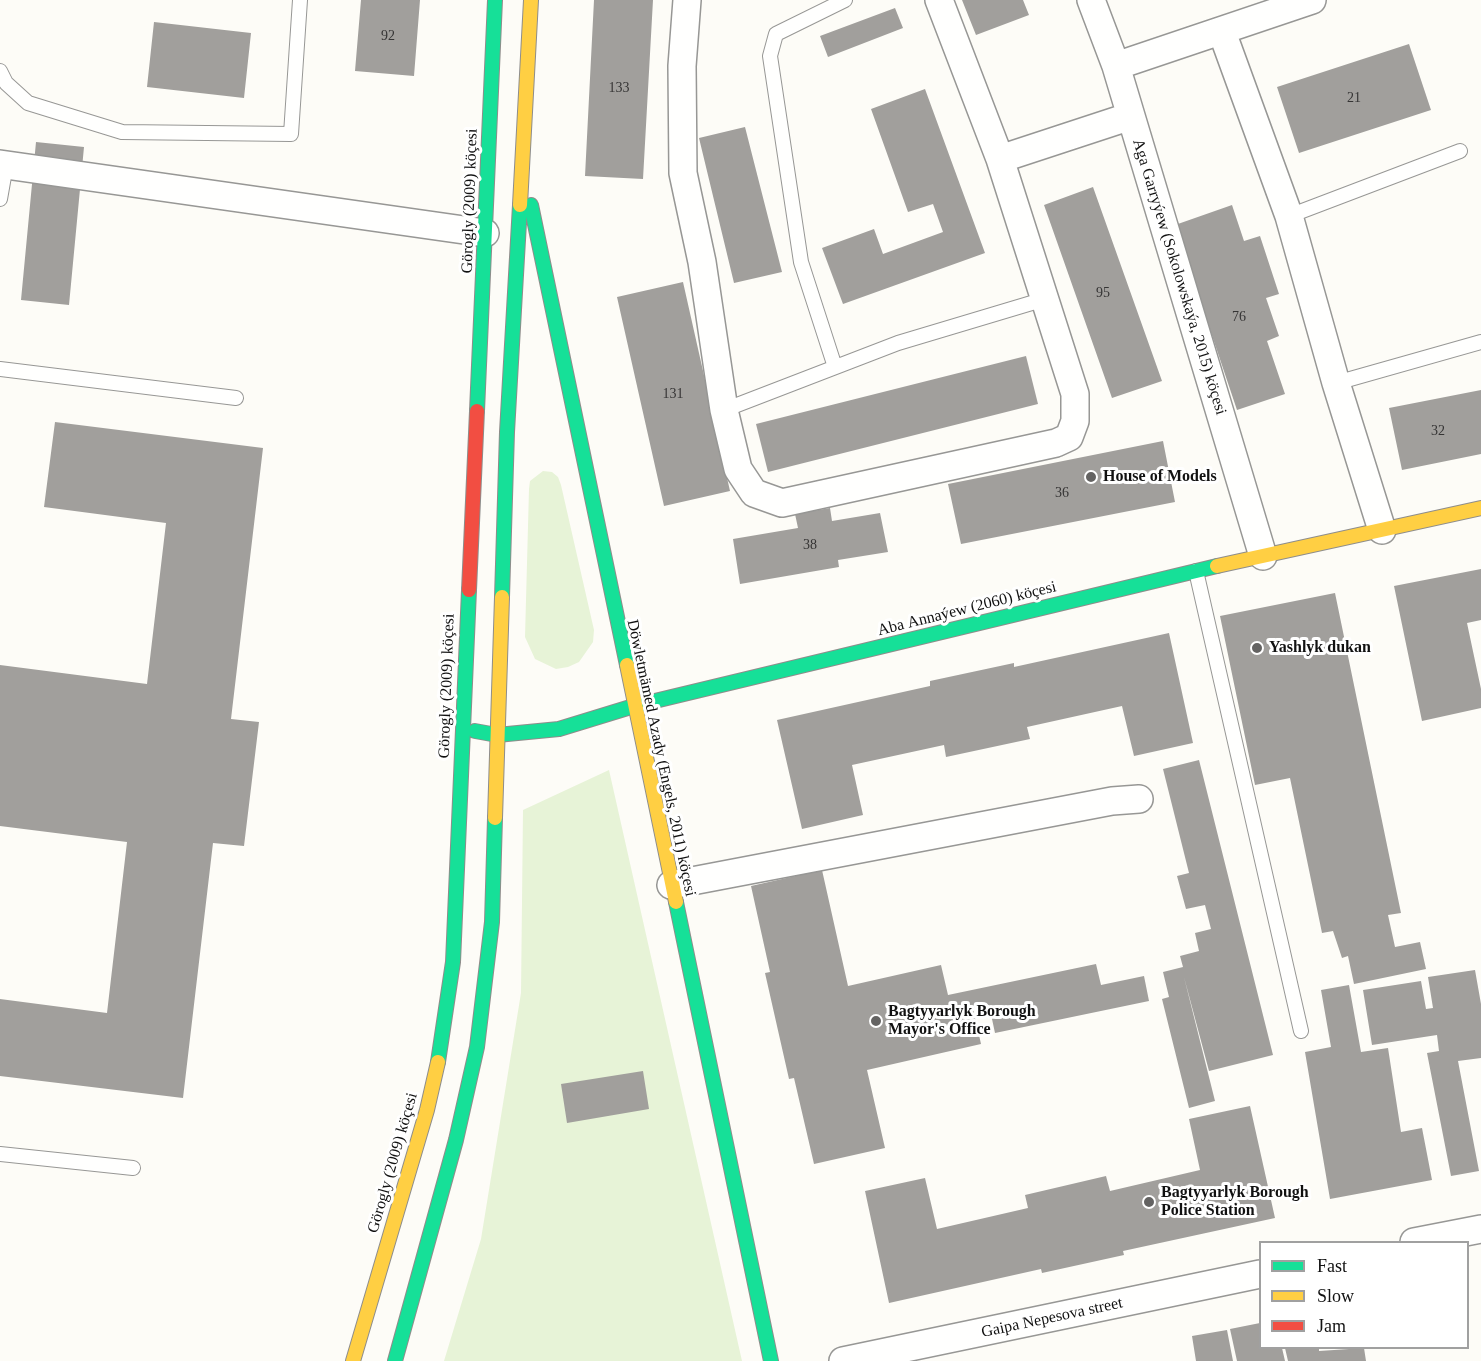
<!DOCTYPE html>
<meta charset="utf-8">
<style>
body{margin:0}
#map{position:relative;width:1481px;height:1361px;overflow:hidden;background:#fdfcf7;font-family:Georgia,serif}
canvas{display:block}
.legend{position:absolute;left:1259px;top:1241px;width:210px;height:108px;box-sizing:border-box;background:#fff;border:2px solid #a0a0a0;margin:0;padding:8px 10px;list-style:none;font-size:18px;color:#111}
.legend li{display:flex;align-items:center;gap:12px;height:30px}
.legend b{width:30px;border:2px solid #a0a0a0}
</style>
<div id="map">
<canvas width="1481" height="1361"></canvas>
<ul class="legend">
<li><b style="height:8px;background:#16e098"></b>Fast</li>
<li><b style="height:8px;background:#ffcf43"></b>Slow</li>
<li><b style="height:8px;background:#f24e42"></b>Jam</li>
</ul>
</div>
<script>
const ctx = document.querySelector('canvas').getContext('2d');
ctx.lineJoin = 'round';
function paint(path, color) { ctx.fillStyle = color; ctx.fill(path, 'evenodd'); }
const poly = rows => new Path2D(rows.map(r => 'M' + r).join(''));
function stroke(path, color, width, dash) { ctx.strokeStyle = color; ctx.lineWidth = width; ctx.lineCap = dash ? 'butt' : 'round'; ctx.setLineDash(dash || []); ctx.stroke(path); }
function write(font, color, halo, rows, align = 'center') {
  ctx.font = font + ' Georgia,serif'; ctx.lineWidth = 6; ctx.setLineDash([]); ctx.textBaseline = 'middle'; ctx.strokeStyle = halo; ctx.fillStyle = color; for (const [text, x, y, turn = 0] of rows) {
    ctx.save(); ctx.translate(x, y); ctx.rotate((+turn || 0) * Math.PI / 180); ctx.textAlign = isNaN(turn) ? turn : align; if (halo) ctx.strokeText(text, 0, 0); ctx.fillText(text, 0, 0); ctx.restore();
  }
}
paint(poly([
 [543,471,552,472,558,477,561,485,594,630,593,642,579,662,568,667,556,669,535,659,525,637,529,489,530,481],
 [609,770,742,1361,444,1361,481,1239,521,993,523,810]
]), '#e7f3d7');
paint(poly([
 [361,0,420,0,414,76,355,71],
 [594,0,653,0,643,179,585,176],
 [962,0,1023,0,1029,15,976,35],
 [895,8,903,28,828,57,820,36],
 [154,22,251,33,244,98,147,87],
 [1409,44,1431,110,1299,153,1277,87],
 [925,89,985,253,843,304,822,248,874,229,883,254,943,232,933,204,908,212,871,109],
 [745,127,782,272,734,283,699,138],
 [36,142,84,147,69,305,21,300],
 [1093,187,1162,381,1112,398,1044,205],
 [1232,205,1244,241,1260,236,1279,294,1266,298,1279,336,1267,341,1285,394,1237,410,1175,225],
 [683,282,730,491,664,506,617,297],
 [1026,356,1038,404,768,472,756,424],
 [1481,390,1481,454,1402,470,1389,408],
 [55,422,263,448,231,719,259,722,244,846,213,843,183,1098,0,1076,0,999,107,1013,127,842,0,826,0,665,147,684,166,523,44,507],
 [1163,441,1175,502,961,544,948,484],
 [830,508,832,521,880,513,888,552,838,560,839,567,740,584,733,539,798,528,795,514],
 [1481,569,1481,620,1467,623,1481,689,1481,708,1422,721,1394,586],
 [1335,593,1401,913,1388,915,1395,947,1420,942,1426,969,1354,984,1348,956,1342,958,1333,931,1322,933,1290,778,1255,785,1220,616],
 [1169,633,1193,743,1134,756,1122,706,1027,727,1030,739,946,757,944,745,852,765,863,815,802,829,777,720,930,686,930,681,1014,663,1014,667],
 [1199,760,1273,1055,1209,1071,1184,977,1215,1101,1189,1108,1162,999,1169,997,1163,972,1183,967,1180,956,1199,951,1195,933,1211,929,1205,905,1186,909,1177,876,1189,873,1163,769],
 [822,870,848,986,941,965,948,995,1096,964,1101,985,1144,976,1149,1001,995,1033,989,1005,973,1008,981,1044,867,1070,885,1148,814,1164,794,1078,789,1079,765,973,770,972,751,886],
 [1475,970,1481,1004,1481,1058,1458,1061,1479,1171,1451,1176,1427,1053,1439,1051,1437,1035,1372,1045,1363,990,1421,981,1426,1009,1433,1008,1428,977],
 [1349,985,1361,1052,1388,1048,1401,1132,1422,1128,1432,1180,1330,1199,1305,1052,1331,1047,1321,990],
 [643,1071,649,1109,567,1123,561,1084],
 [1250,1106,1275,1218,1123,1251,1124,1255,1042,1273,1041,1269,889,1303,865,1191,925,1178,937,1229,1028,1208,1025,1195,1106,1176,1110,1191,1200,1170,1189,1119],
 [1260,1323,1260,1348,1282,1348,1285,1361,1237,1361,1230,1329],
 [1227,1330,1233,1361,1196,1361,1192,1336],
 [1285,1348,1319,1348,1319,1351,1364,1348,1366,1361,1288,1361]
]), '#a19f9c');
const lane = poly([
 [0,71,6,83,28,103,122,132,291,134,300,0],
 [0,199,6,165],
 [1289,216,1460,151],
 [835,367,801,262,770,56,776,34,845,0],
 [0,369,236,398],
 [1336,383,1481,342],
 [724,410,898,343,1045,299],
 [1196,571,1301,1031],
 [0,1154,133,1168]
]);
const street = poly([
 [687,0,682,66,683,173,702,262,724,410,738,469,754,493,782,503,1056,443,1069,437,1075,421,1075,394,1000,159,939,0],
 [1091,0,1116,66,1263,556],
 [1222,32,1289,216,1336,383,1382,530],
 [1116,66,1312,0],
 [1000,159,1131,116],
 [0,164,485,233],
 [671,885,1112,801,1139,799],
 [1414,1242,1481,1229],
 [843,1361,1260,1274]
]);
const fast = poly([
 [531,205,627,665],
 [477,411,495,0],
 [502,597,507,432,520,205],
 [475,731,497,735,559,729,634,706,1217,566],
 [676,902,771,1361],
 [438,1062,453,962,469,590],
 [395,1361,456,1140,477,1047,492,922,495,818]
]);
const slow = poly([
 [520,205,531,0],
 [1217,566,1481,508],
 [627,665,676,902],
 [495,818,502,597],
 [353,1361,427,1110,438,1062]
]);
const jam = poly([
 [469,590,477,411]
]);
stroke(lane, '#979795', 16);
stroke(street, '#979795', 30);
stroke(fast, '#8e8d8b', 16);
stroke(slow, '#8e8d8b', 16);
stroke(jam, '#8e8d8b', 16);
stroke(lane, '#fffffe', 14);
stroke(street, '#fffffe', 27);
stroke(fast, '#16e098', 14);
stroke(slow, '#ffcf43', 14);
stroke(jam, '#f24e42', 14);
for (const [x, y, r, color] of [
 [1091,477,6,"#646362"],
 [1257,648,6,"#646362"],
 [876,1021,6,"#646362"],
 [1149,1202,6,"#646362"]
]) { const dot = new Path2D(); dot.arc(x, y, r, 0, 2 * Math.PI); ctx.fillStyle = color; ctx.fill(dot); stroke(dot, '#fff', 2); }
write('14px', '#353434', null, [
 ["92",388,36],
 ["133",619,88],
 ["21",1354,98],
 ["95",1103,293],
 ["76",1239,317],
 ["131",673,394],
 ["32",1438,431],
 ["36",1062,493],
 ["38",810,545]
]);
write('16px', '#111', '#fff', [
 ["Görogly (2009) köçesi",470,201,-88],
 ["Aga Garryýew (Sokolowskaýa, 2015) köçesi",1179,277,73],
 ["Aba Annaýew (2060) köçesi",967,609,-14],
 ["Görogly (2009) köçesi",447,686,-88],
 ["Döwletmämed Azady (Engels, 2011) köçesi",661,758,78],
 ["Görogly (2009) köçesi",393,1163,-74],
 ["Gaipa Nepesova street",1052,1318,-12]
]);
write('bold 16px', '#111', '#fff', [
 ["House of Models",1103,477],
 ["Yashlyk dukan",1269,648],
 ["Bagtyyarlyk Borough",888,1012],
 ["Mayor's Office",888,1030],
 ["Bagtyyarlyk Borough",1161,1193],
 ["Police Station",1161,1211]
], 'left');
</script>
